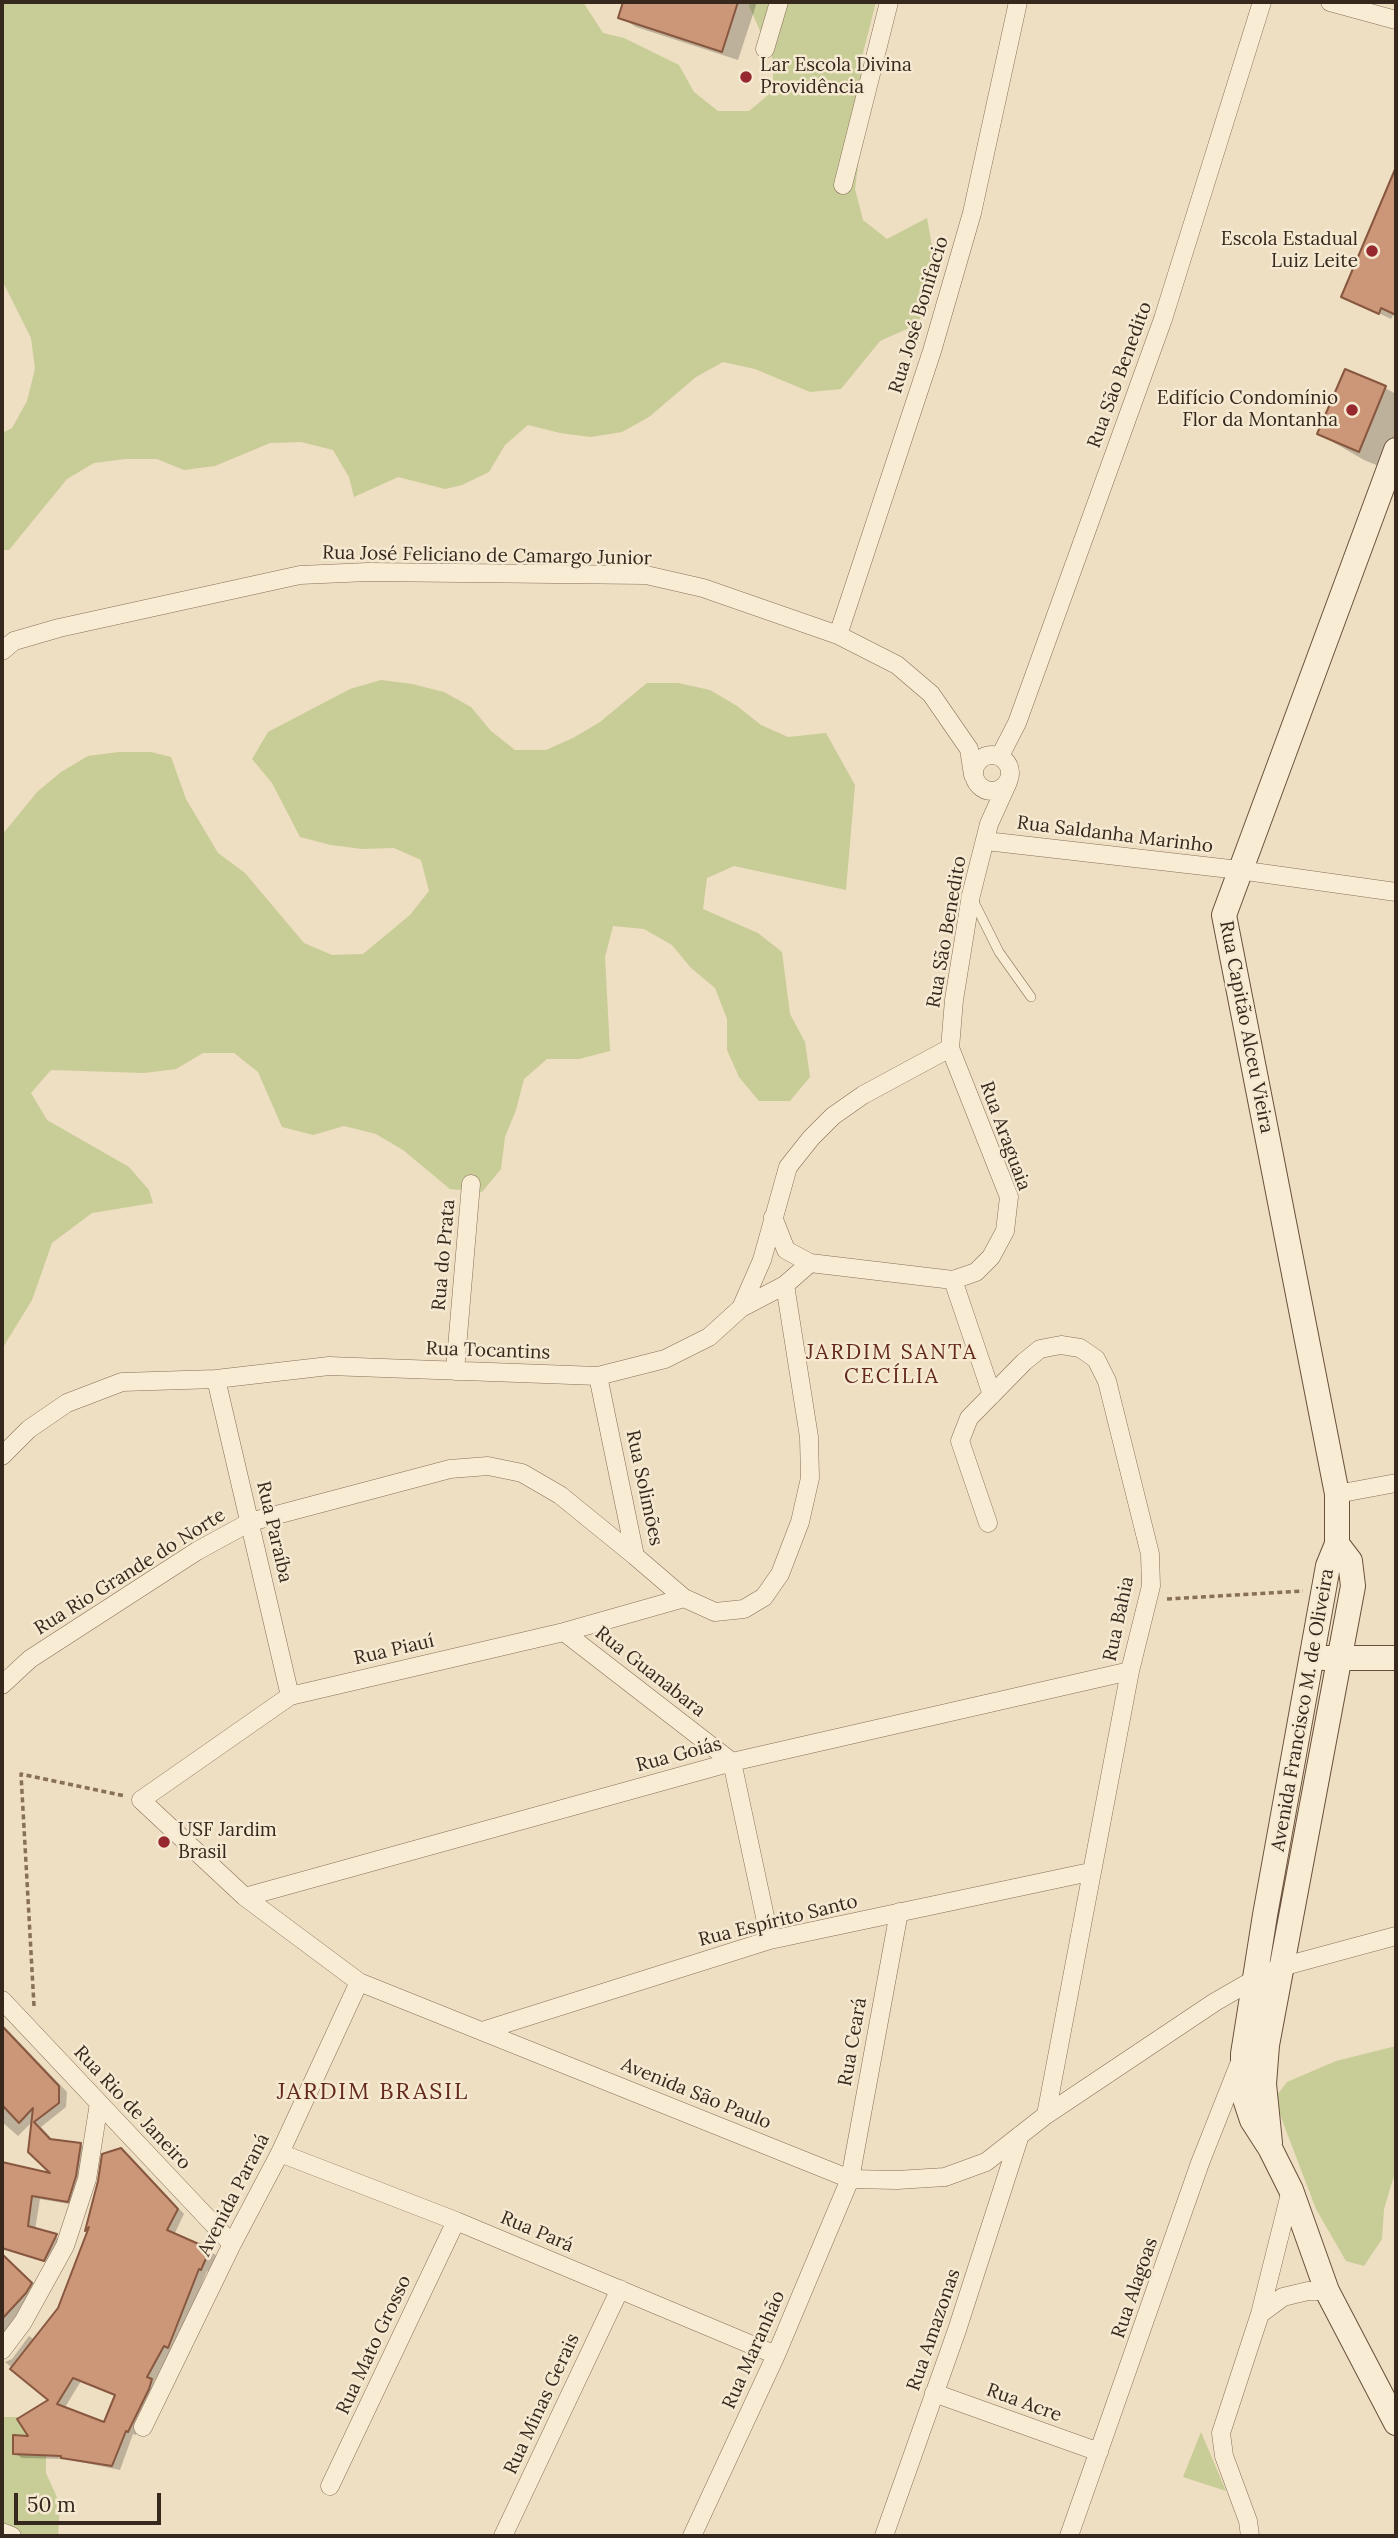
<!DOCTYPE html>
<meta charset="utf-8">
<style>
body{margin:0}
#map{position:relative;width:1398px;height:2538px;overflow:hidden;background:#eedec2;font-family:Lora,serif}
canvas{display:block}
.frame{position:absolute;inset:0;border:4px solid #37281d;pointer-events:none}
.scale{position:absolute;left:14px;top:2493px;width:147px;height:32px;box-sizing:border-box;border:4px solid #37281d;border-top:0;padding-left:9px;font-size:21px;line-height:24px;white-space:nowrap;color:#37281d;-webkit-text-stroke:5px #f5e9d1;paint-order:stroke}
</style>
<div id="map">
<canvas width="1398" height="2538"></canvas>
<div class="frame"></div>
<div class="scale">50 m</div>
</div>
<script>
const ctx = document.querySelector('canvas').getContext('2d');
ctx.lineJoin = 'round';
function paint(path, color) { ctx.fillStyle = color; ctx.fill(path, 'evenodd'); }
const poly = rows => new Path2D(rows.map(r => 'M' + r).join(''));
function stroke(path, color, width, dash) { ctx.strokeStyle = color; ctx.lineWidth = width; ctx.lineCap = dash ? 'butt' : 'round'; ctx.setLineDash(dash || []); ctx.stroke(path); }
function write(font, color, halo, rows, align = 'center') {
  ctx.font = font + ' Lora,serif'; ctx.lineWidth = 5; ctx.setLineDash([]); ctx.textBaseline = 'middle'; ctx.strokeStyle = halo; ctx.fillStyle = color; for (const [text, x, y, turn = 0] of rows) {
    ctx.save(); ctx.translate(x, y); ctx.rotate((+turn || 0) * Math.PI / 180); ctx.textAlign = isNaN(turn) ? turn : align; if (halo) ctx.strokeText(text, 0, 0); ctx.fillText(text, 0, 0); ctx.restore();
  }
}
paint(poly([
 [2,2,583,2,603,33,624,38,679,65,694,92,718,111,749,111,773,91,773,60,749,6,750,2,876,2,862,57,866,95,867,126,859,158,855,189,863,220,887,239,927,218,934,257,928,312,907,329,880,341,841,389,810,392,755,369,723,362,696,377,649,417,622,432,591,437,560,433,528,425,505,445,489,472,462,485,445,489,398,477,354,497,349,477,333,450,301,442,270,443,215,466,184,470,157,459,125,459,94,463,67,479,9,550,2,550,2,433,12,428,27,401,35,369,31,338,2,280],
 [381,680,412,684,444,692,471,707,491,731,515,750,546,750,573,738,600,722,647,683,678,683,710,690,737,706,761,725,788,737,826,733,855,785,846,890,734,866,707,878,703,909,758,933,782,952,790,1014,805,1042,810,1077,790,1101,759,1101,739,1077,727,1050,727,1019,715,988,691,968,672,945,644,929,613,926,605,957,610,1051,579,1059,547,1059,524,1079,516,1110,505,1137,501,1169,482,1192,450,1189,403,1150,376,1134,344,1126,313,1135,282,1127,258,1072,234,1053,203,1053,176,1069,144,1073,51,1070,31,1093,47,1120,129,1167,149,1190,153,1203,92,1213,52,1243,32,1300,2,1349,2,835,37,792,61,772,88,756,119,752,151,752,171,757,186,799,218,853,245,873,304,943,332,955,363,954,410,915,429,891,421,860,394,848,362,849,331,845,300,837,272,783,252,759,268,732,350,689],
 [1396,2046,1396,2169,1384,2209,1382,2239,1364,2266,1346,2261,1316,2209,1274,2099,1287,2082,1336,2061],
 [2,2417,18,2417,29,2427,46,2455,46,2473,60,2504,58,2536,2,2536],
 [1201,2432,1226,2491,1183,2477]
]), '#c8cc96');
paint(poly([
 [625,2,757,2,738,60,636,27,620,17],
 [1386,195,1396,199,1396,315,1394,314,1391,319,1343,296],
 [1385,388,1396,394,1396,473,1364,460,1319,434],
 [2,2024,67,2092,66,2107,41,2127,54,2141,81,2145,88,2149,75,2205,40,2199,35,2230,64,2240,52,2264,2,2249,2,2164,56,2176,30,2152,34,2120,18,2136,2,2122],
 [121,2150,129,2155,184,2214,174,2235,216,2255,209,2273,207,2271,176,2351,172,2349,154,2382,159,2385,156,2393,136,2435,133,2434,120,2470,66,2459,22,2458,14,2453,32,2438,51,2400,5,2362,12,2359,29,2336,35,2340,60,2309,89,2232,87,2230,100,2181],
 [81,2381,117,2395,105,2425,64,2409],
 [2,2253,39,2288,33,2298,15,2317,18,2319,2,2346]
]), '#0003');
const building = poly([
 [623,2,738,2,722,52,618,18,623,2],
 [1396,167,1396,315,1381,308,1379,314,1341,297,1396,167],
 [1345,369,1386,386,1359,452,1317,434,1345,369],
 [2,2026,59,2086,59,2103,34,2122,50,2139,81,2143,76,2176,68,2202,32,2196,28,2226,57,2234,44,2261,2,2248,2,2162,50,2173,28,2152,33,2108,19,2123,2,2105,2,2026],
 [121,2148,178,2209,167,2230,210,2249,201,2270,199,2269,168,2348,164,2346,147,2377,152,2379,149,2389,128,2432,126,2431,112,2466,61,2458,61,2456,13,2454,13,2435,28,2436,17,2419,48,2400,10,2369,58,2308,89,2227,85,2231,98,2181,102,2154,121,2148],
 [73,2378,115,2395,104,2422,57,2404,73,2378],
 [2,2254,32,2283,26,2293,2,2319,2,2254]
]);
paint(building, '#cc9678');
stroke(building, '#87573f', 2);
const lane = poly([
 [973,900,999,952,1031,997]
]);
const street = poly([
 [1330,2,1396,20],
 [765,49,779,2],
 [843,185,889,2],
 [838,635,932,351,972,213,1018,2],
 [2,651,14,641,59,628,300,575,368,572,646,575,703,588,838,635,897,665,931,694,969,749,973,775],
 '974 773a18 18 0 1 1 36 0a18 18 0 1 1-36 0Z',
 [1000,756,1017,723,1163,319,1262,2],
 [986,841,1239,870,1396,892],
 [773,1217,786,1250,810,1263,953,1280,976,1272,991,1257,1005,1231,1009,1197,950,1048,954,1000,971,895,989,824,1008,782],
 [953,1280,992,1395],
 [741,1308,762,1260,788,1167,811,1138,833,1116,863,1095,950,1048],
 [455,1371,471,1184],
 [598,1376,635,1556,684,1598,715,1612,744,1609,764,1597,780,1574,800,1522,810,1478,809,1437,785,1285],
 [216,1379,290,1696],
 [2,1456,29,1429,67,1403,122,1382,216,1379,329,1366,598,1376,665,1359,709,1337,741,1308,785,1285,810,1263],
 [1337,1494,1396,1483],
 [988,1523,960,1441,969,1418,1024,1362,1040,1349,1061,1345,1080,1348,1096,1359,1107,1381,1150,1554,1151,1586,1130,1671,1046,2115],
 [684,1598,564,1632,290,1696,141,1800,245,1897,359,1982,850,2179,897,2180,945,2177,986,2162,1046,2115,1215,2002,1255,1979,1281,1967,1396,1936],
 [564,1632,732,1762,770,1940],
 [2,1685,30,1659,197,1551,250,1522,450,1469,488,1466,522,1473,560,1495,635,1556],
 [245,1897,732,1762,1130,1671],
 [2,2000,232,2244],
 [482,2031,770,1940,1090,1872],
 [280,2153,456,2221,776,2355],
 [1260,2314,1283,2297,1308,2291,1327,2291],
 [2,2350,23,2322,65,2246,87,2179,99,2103],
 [934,2393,1099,2452],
 [143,2427,232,2244,280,2153,359,1982],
 [330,2486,456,2221],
 [2,2532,12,2536],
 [503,2536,620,2289],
 [692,2536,776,2355,850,2179,899,1912],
 [884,2536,957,2330,1020,2135],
 [1069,2536,1200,2163,1240,2062],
 [1250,2536,1248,2521,1224,2456,1221,2433,1260,2314,1291,2190]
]);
const secondary = poly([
 [1396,450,1224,915,1337,1494,1337,1544,1328,1566,1265,1915,1243,2054,1243,2093,1252,2120,1270,2148,1291,2190,1327,2291,1396,2423],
 [1324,1658,1396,1658],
 [1270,2143,1264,2084,1267,2045,1353,1586,1350,1561,1337,1544]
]);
stroke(lane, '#876f59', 10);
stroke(street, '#876f59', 19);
stroke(secondary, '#69503c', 26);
stroke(poly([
 [1167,1599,1303,1591],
 [34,2006,21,1774,125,1796]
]), '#876f59', 3.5, [5, 3.5]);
stroke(lane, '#f9ecd5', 9);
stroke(street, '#f9ecd5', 18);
stroke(secondary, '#f9ecd5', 24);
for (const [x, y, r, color] of [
 [746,77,7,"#962930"],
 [1372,251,7,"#962930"],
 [1352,410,7,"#962930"],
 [164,1842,7,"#962930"]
]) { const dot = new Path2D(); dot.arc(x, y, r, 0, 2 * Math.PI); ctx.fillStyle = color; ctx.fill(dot); stroke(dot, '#f5e9d1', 2.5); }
write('19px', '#37281d', '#f5e9d1', [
 ["Lar Escola Divina",760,66],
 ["Providência",760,88],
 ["Escola Estadual",1358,240,"right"],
 ["Luiz Leite",1358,262,"right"],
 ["Edifício Condomínio",1338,399,"right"],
 ["Flor da Montanha",1338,421,"right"],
 ["USF Jardim",178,1831],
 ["Brasil",178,1853]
], 'left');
write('19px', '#37281d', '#f5e9d1', [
 ["Rua José Bonifacio",919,315,-73],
 ["Rua São Benedito",1120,375,-70],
 ["Rua José Feliciano de Camargo Junior",487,556,1],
 ["Rua Saldanha Marinho",1115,835,7],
 ["Rua São Benedito",947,932,-80],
 ["Rua Capitão Alceu Vieira",1246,1027,79],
 ["Rua Araguaia",1005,1136,70],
 ["Rua do Prata",444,1255,-85],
 ["Rua Tocantins",488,1351,2],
 ["Rua Solimões",644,1488,78],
 ["Rua Paraíba",274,1532,77],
 ["Rua Rio Grande do Norte",130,1572,-32],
 ["Rua Bahia",1119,1619,-78],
 ["Rua Piauí",394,1650,-13],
 ["Rua Guanabara",650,1672,38],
 ["Avenida Francisco M. de Oliveira",1303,1710,-80],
 ["Rua Goiás",679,1755,-15],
 ["Rua Espírito Santo",778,1921,-14],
 ["Rua Ceará",853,2042,-80],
 ["Avenida São Paulo",696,2094,22],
 ["Rua Rio de Janeiro",132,2108,47],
 ["Avenida Paraná",234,2195,-63],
 ["Rua Pará",537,2232,23],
 ["Rua Alagoas",1135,2288,-71],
 ["Rua Amazonas",934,2330,-71],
 ["Rua Mato Grosso",374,2345,-65],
 ["Rua Maranhão",754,2350,-66],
 ["Rua Acre",1024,2403,20],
 ["Rua Minas Gerais",542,2404,-65]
]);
ctx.letterSpacing = '2px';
write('21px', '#64281d', '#f5e9d1', [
 ["JARDIM SANTA",892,1353],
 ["CECÍLIA",892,1377]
]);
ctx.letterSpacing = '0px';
ctx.letterSpacing = '2px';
write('23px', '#64281d', '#f5e9d1', [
 ["JARDIM BRASIL",373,2092]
]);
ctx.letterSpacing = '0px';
</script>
